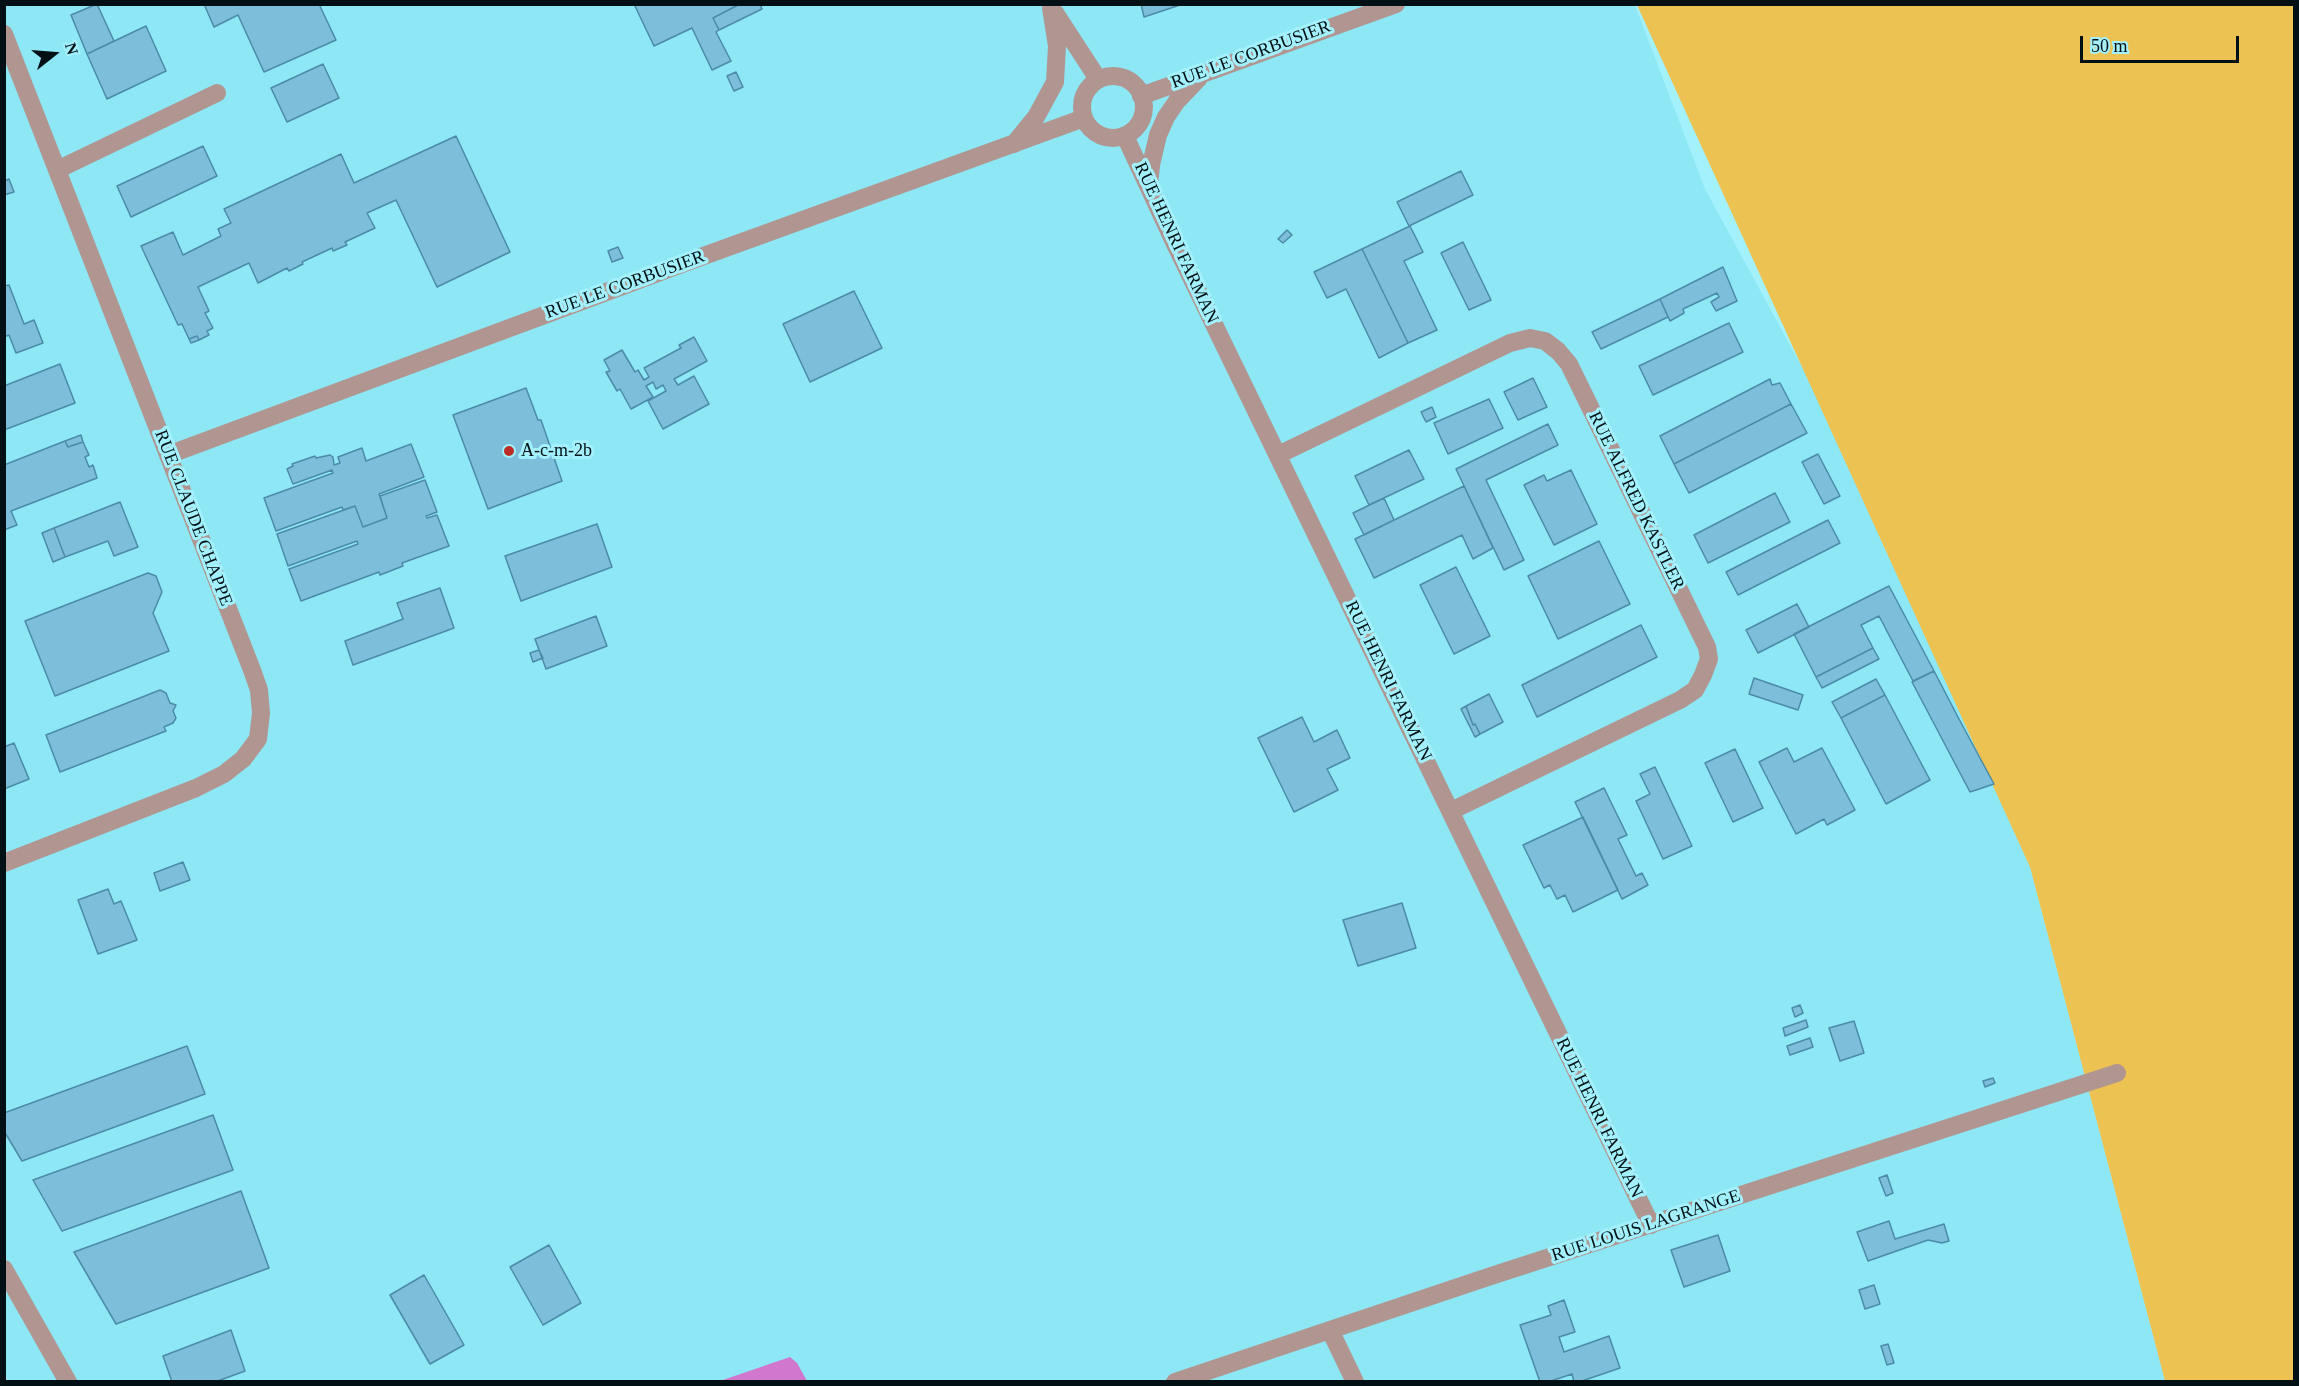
<!DOCTYPE html>
<style>
body{margin:0}
#map{position:relative;width:2299px;height:1386px;overflow:hidden;background:#a4f1fe;font-family:"Times New Roman",serif}
canvas{display:block}
.frame{position:absolute;inset:0;border:6px solid #001014;pointer-events:none}
.north{position:absolute;left:24px;top:24px;width:60px;height:60px;-webkit-text-stroke:4px #a4f1fe;paint-order:stroke;rotate:73deg;font-size:16px;font-weight:700;line-height:24px;text-align:center;color:#001014}
.north::after{content:'';display:block;margin:auto;width:21px;height:27px;background:#001014;clip-path:polygon(50% 0,100% 100%,50% 72%,0 100%)}
.scale{position:absolute;left:2080px;top:36px;width:159px;height:27px;box-sizing:border-box;border:3px solid #001014;border-top:0;padding-left:8px;font-size:18px;line-height:21px;white-space:nowrap;color:#001014;-webkit-text-stroke:4px #a4f1fe;paint-order:stroke}
</style>
<div id="map">
<canvas width="2299" height="1386"></canvas>
<div class="frame"></div>
<div class="north">N</div>
<div class="scale">50 m</div>
</div>
<script>
const ctx = document.querySelector('canvas').getContext('2d');
ctx.lineJoin = 'round';
function paint(path, color) { ctx.fillStyle = color; ctx.fill(path, 'evenodd'); }
const poly = rows => new Path2D(rows.map(r => 'M' + r).join(''));
function stroke(path, color, width, dash) { ctx.strokeStyle = color; ctx.lineWidth = width; ctx.lineCap = dash ? 'butt' : 'round'; ctx.setLineDash(dash || []); ctx.stroke(path); }
function write(font, color, halo, rows, align = 'center') {
  ctx.font = font + ' "Times New Roman",serif'; ctx.lineWidth = 6; ctx.setLineDash([]); ctx.textBaseline = 'middle'; ctx.strokeStyle = halo; ctx.fillStyle = color; for (const [text, x, y, turn = 0] of rows) {
    ctx.save(); ctx.translate(x, y); ctx.rotate((+turn || 0) * Math.PI / 180); ctx.textAlign = isNaN(turn) ? turn : align; if (halo) ctx.strokeText(text, 0, 0); ctx.fillText(text, 0, 0); ctx.restore();
  }
}
paint(poly([
 [5,4,1635,5,1705,189,1821,402,2030,867,2165,1381,5,1382]
]), '#8ee7f5');
paint(poly([
 [1637,5,2294,5,2294,1381,2165,1381,2030,867]
]), '#ecc253');
paint(poly([
 [790,1357,797,1363,807,1381,720,1381]
]), '#d177ce');
const building = poly([
 [97,4,114,41,87,54,71,15,97,4],
 [204,4,319,4,336,40,264,72,238,15,214,27,204,4],
 [634,4,740,4,713,18,719,30,716,32,731,61,712,70,692,28,654,46,634,4],
 [740,4,760,4,762,9,719,30,713,18,740,4],
 [1141,4,1183,4,1144,17,1141,4],
 [146,26,166,71,107,99,87,54,146,26],
 [323,64,339,98,287,122,271,88,323,64],
 [736,72,743,87,734,91,727,76,736,72],
 [456,136,510,252,437,287,396,200,367,213,375,228,345,242,347,245,333,251,332,248,302,262,303,264,289,271,287,268,258,283,249,263,198,287,209,311,205,313,213,328,207,331,209,335,199,340,197,336,189,339,182,324,178,325,141,246,173,232,183,255,221,236,218,229,231,223,224,209,341,154,354,183,456,136],
 [203,146,217,176,131,217,117,186,203,146],
 [1461,171,1473,195,1409,226,1397,202,1461,171],
 [9,179,14,192,4,195,4,181,9,179],
 [1410,226,1423,252,1404,261,1437,330,1408,343,1362,249,1410,226],
 [1287,230,1292,235,1283,243,1278,239,1287,230],
 [1463,242,1491,300,1469,310,1441,253,1463,242],
 [618,247,623,258,612,262,608,251,618,247],
 [1362,249,1408,343,1379,358,1346,289,1327,298,1314,272,1362,249],
 [1723,267,1737,301,1716,311,1711,302,1719,297,1717,293,1683,309,1684,313,1670,321,1660,299,1723,267],
 [9,285,24,324,34,320,43,343,16,353,9,335,4,337,4,286,9,285],
 [854,291,882,348,810,382,783,324,854,291],
 [1660,299,1668,317,1601,349,1592,332,1660,299],
 [1729,323,1743,352,1653,395,1639,366,1729,323],
 [197,336,199,340,191,343,189,339,197,336],
 [694,337,707,361,674,379,678,385,694,376,709,404,663,429,648,401,666,391,663,385,656,389,653,382,646,386,653,397,631,409,620,389,617,391,606,372,610,371,604,360,622,350,635,372,638,370,644,380,649,377,644,368,681,348,679,345,694,337],
 [60,364,75,403,4,430,4,386,60,364],
 [1533,378,1547,407,1518,420,1504,392,1533,378],
 [1770,379,1772,385,1780,383,1791,404,1674,464,1660,436,1770,379],
 [526,388,538,420,541,420,562,481,488,509,453,415,526,388],
 [1489,399,1503,428,1448,454,1434,423,1489,399],
 [1791,404,1807,433,1689,493,1674,464,1791,404],
 [1432,407,1436,417,1426,422,1421,412,1432,407],
 [1548,424,1558,445,1486,480,1524,560,1504,570,1456,469,1548,424],
 [81,435,83,442,68,447,65,441,81,435],
 [65,441,68,447,83,442,89,455,85,457,89,467,93,465,97,478,11,511,17,525,4,530,4,465,65,441],
 [411,444,424,477,379,494,387,518,363,527,355,506,343,510,342,507,276,531,264,498,333,473,332,470,293,484,287,469,293,466,292,464,315,456,316,458,330,455,333,457,334,465,340,463,338,457,362,448,366,461,411,444],
 [1409,450,1424,479,1369,505,1355,476,1409,450],
 [1818,454,1840,496,1824,504,1802,462,1818,454],
 [1571,470,1597,524,1554,545,1524,485,1544,475,1547,481,1571,470],
 [425,480,437,512,426,516,427,518,437,515,449,546,402,563,403,566,380,575,379,572,301,601,289,569,358,544,357,541,288,566,277,534,355,506,363,527,387,518,380,496,425,480],
 [1464,486,1493,548,1473,559,1462,535,1374,578,1355,539,1464,486],
 [1775,493,1790,522,1708,563,1694,535,1775,493],
 [1384,498,1394,520,1364,535,1353,513,1384,498],
 [120,502,138,547,114,556,108,541,65,557,54,528,120,502],
 [1828,520,1840,543,1738,595,1726,572,1828,520],
 [597,524,612,567,521,601,505,556,597,524],
 [54,528,65,557,53,562,42,533,54,528],
 [1599,541,1630,604,1558,639,1528,576,1599,541],
 [1456,567,1490,636,1454,654,1420,585,1456,567],
 [148,573,156,576,162,592,153,613,169,651,55,696,25,621,148,573],
 [1889,586,1934,671,1913,681,1879,616,1861,625,1873,648,1816,677,1794,634,1889,586],
 [440,588,454,628,353,665,345,641,403,619,397,603,440,588],
 [1797,604,1809,627,1758,653,1746,630,1797,604],
 [596,616,607,646,546,669,535,639,596,616],
 [1641,625,1657,657,1537,717,1522,685,1641,625],
 [1873,648,1879,659,1822,688,1816,677,1873,648],
 [539,650,543,658,533,662,530,653,539,650],
 [1934,671,1959,719,1994,784,1970,792,1912,682,1934,671],
 [1754,678,1803,695,1798,710,1749,694,1754,678],
 [1876,679,1885,695,1841,718,1832,702,1876,679],
 [160,690,166,693,170,703,176,705,173,711,176,718,173,723,164,727,166,731,60,772,46,735,160,690],
 [1489,694,1503,722,1480,734,1475,724,1473,725,1466,706,1489,694],
 [1885,695,1930,780,1886,804,1841,718,1885,695],
 [1466,706,1473,725,1475,724,1480,734,1475,737,1461,709,1466,706],
 [1302,717,1314,742,1337,730,1350,758,1327,769,1338,790,1294,812,1258,738,1302,717],
 [14,743,29,779,4,789,4,747,14,743],
 [1787,748,1794,762,1822,748,1855,810,1827,825,1824,819,1796,834,1759,762,1787,748],
 [1735,749,1763,808,1733,822,1705,763,1735,749],
 [1655,767,1692,846,1663,859,1636,801,1650,794,1640,774,1655,767],
 [1604,788,1627,835,1618,839,1636,876,1642,873,1648,885,1622,899,1575,802,1604,788],
 [1583,817,1618,890,1573,912,1565,895,1557,899,1550,885,1544,888,1523,845,1583,817],
 [183,862,190,880,160,891,154,873,183,862],
 [108,889,114,904,121,901,137,940,98,954,78,900,108,889],
 [1402,903,1416,948,1358,966,1343,920,1402,903],
 [1800,1005,1803,1013,1795,1017,1792,1008,1800,1005],
 [1806,1020,1808,1027,1785,1036,1783,1028,1806,1020],
 [1854,1021,1864,1053,1840,1061,1829,1028,1854,1021],
 [1810,1038,1813,1047,1790,1055,1787,1046,1810,1038],
 [187,1046,205,1094,22,1161,4,1131,4,1113,187,1046],
 [1993,1078,1995,1083,1985,1087,1983,1081,1993,1078],
 [213,1115,233,1170,62,1231,33,1180,213,1115],
 [1887,1175,1893,1193,1886,1196,1879,1178,1887,1175],
 [241,1191,269,1268,116,1324,74,1252,241,1191],
 [1889,1221,1895,1239,1944,1224,1949,1241,1942,1243,1928,1240,1868,1261,1857,1232,1889,1221],
 [1718,1235,1730,1271,1684,1287,1671,1250,1718,1235],
 [549,1245,581,1303,543,1325,510,1267,549,1245],
 [424,1275,464,1345,430,1364,390,1295,424,1275],
 [1874,1285,1880,1304,1865,1309,1859,1290,1874,1285],
 [1564,1300,1575,1332,1559,1337,1564,1352,1609,1336,1620,1368,1579,1382,1574,1382,1572,1374,1548,1382,1540,1382,1520,1325,1551,1315,1548,1306,1564,1300],
 [231,1330,245,1371,215,1382,172,1382,163,1356,231,1330],
 [1888,1344,1894,1363,1887,1365,1881,1346,1888,1344]
]);
paint(building, '#7dbedb');
stroke(building, '#4b8ba7', 1.5);
stroke(poly([
 [1055,13,1098,79],
 [4,34,252,670,259,690,261,713,258,739,243,759,224,774,196,788,4,863],
 '1082 107a31 31 0 1 1 62 0a31 31 0 1 1-62 0Z',
 [1141,96,1396,4],
 [1125,136,1175,244,1651,1225],
 [1014,144,1036,117,1055,82,1057,46,1051,8],
 [57,170,217,93],
 [1149,185,1151,165,1158,135,1166,117,1177,101,1199,78],
 [168,455,687,262,1084,118],
 [1278,455,1510,343,1530,338,1545,341,1558,351,1569,364,1707,647,1709,659,1703,675,1695,690,1680,700,1451,811],
 [4,1269,68,1382],
 [1330,1330,1355,1382],
 [1175,1382,1488,1277,2117,1073]
]), '#b19590', 18);
for (const [x, y, r, color] of [
 [509,451,6,"#bb2d26"]
]) { const dot = new Path2D(); dot.arc(x, y, r, 0, 2 * Math.PI); ctx.fillStyle = color; ctx.fill(dot); stroke(dot, '#a4f1fe', 2); }
write('18px', '#001014', '#a4f1fe', [
 ["RUE LE CORBUSIER",1251,55,-20],
 ["RUE HENRI FARMAN",1176,243,65],
 ["RUE LE CORBUSIER",625,285,-20],
 ["RUE ALFRED KASTLER",1636,501,64],
 ["RUE CLAUDE CHAPPE",193,518,69],
 ["RUE HENRI FARMAN",1388,681,64],
 ["RUE HENRI FARMAN",1599,1118,64],
 ["RUE LOUIS LAGRANGE",1646,1226,-18]
]);
write('18px', '#001014', '#a4f1fe', [
 ["A-c-m-2b",521,451]
], 'left');
</script>
